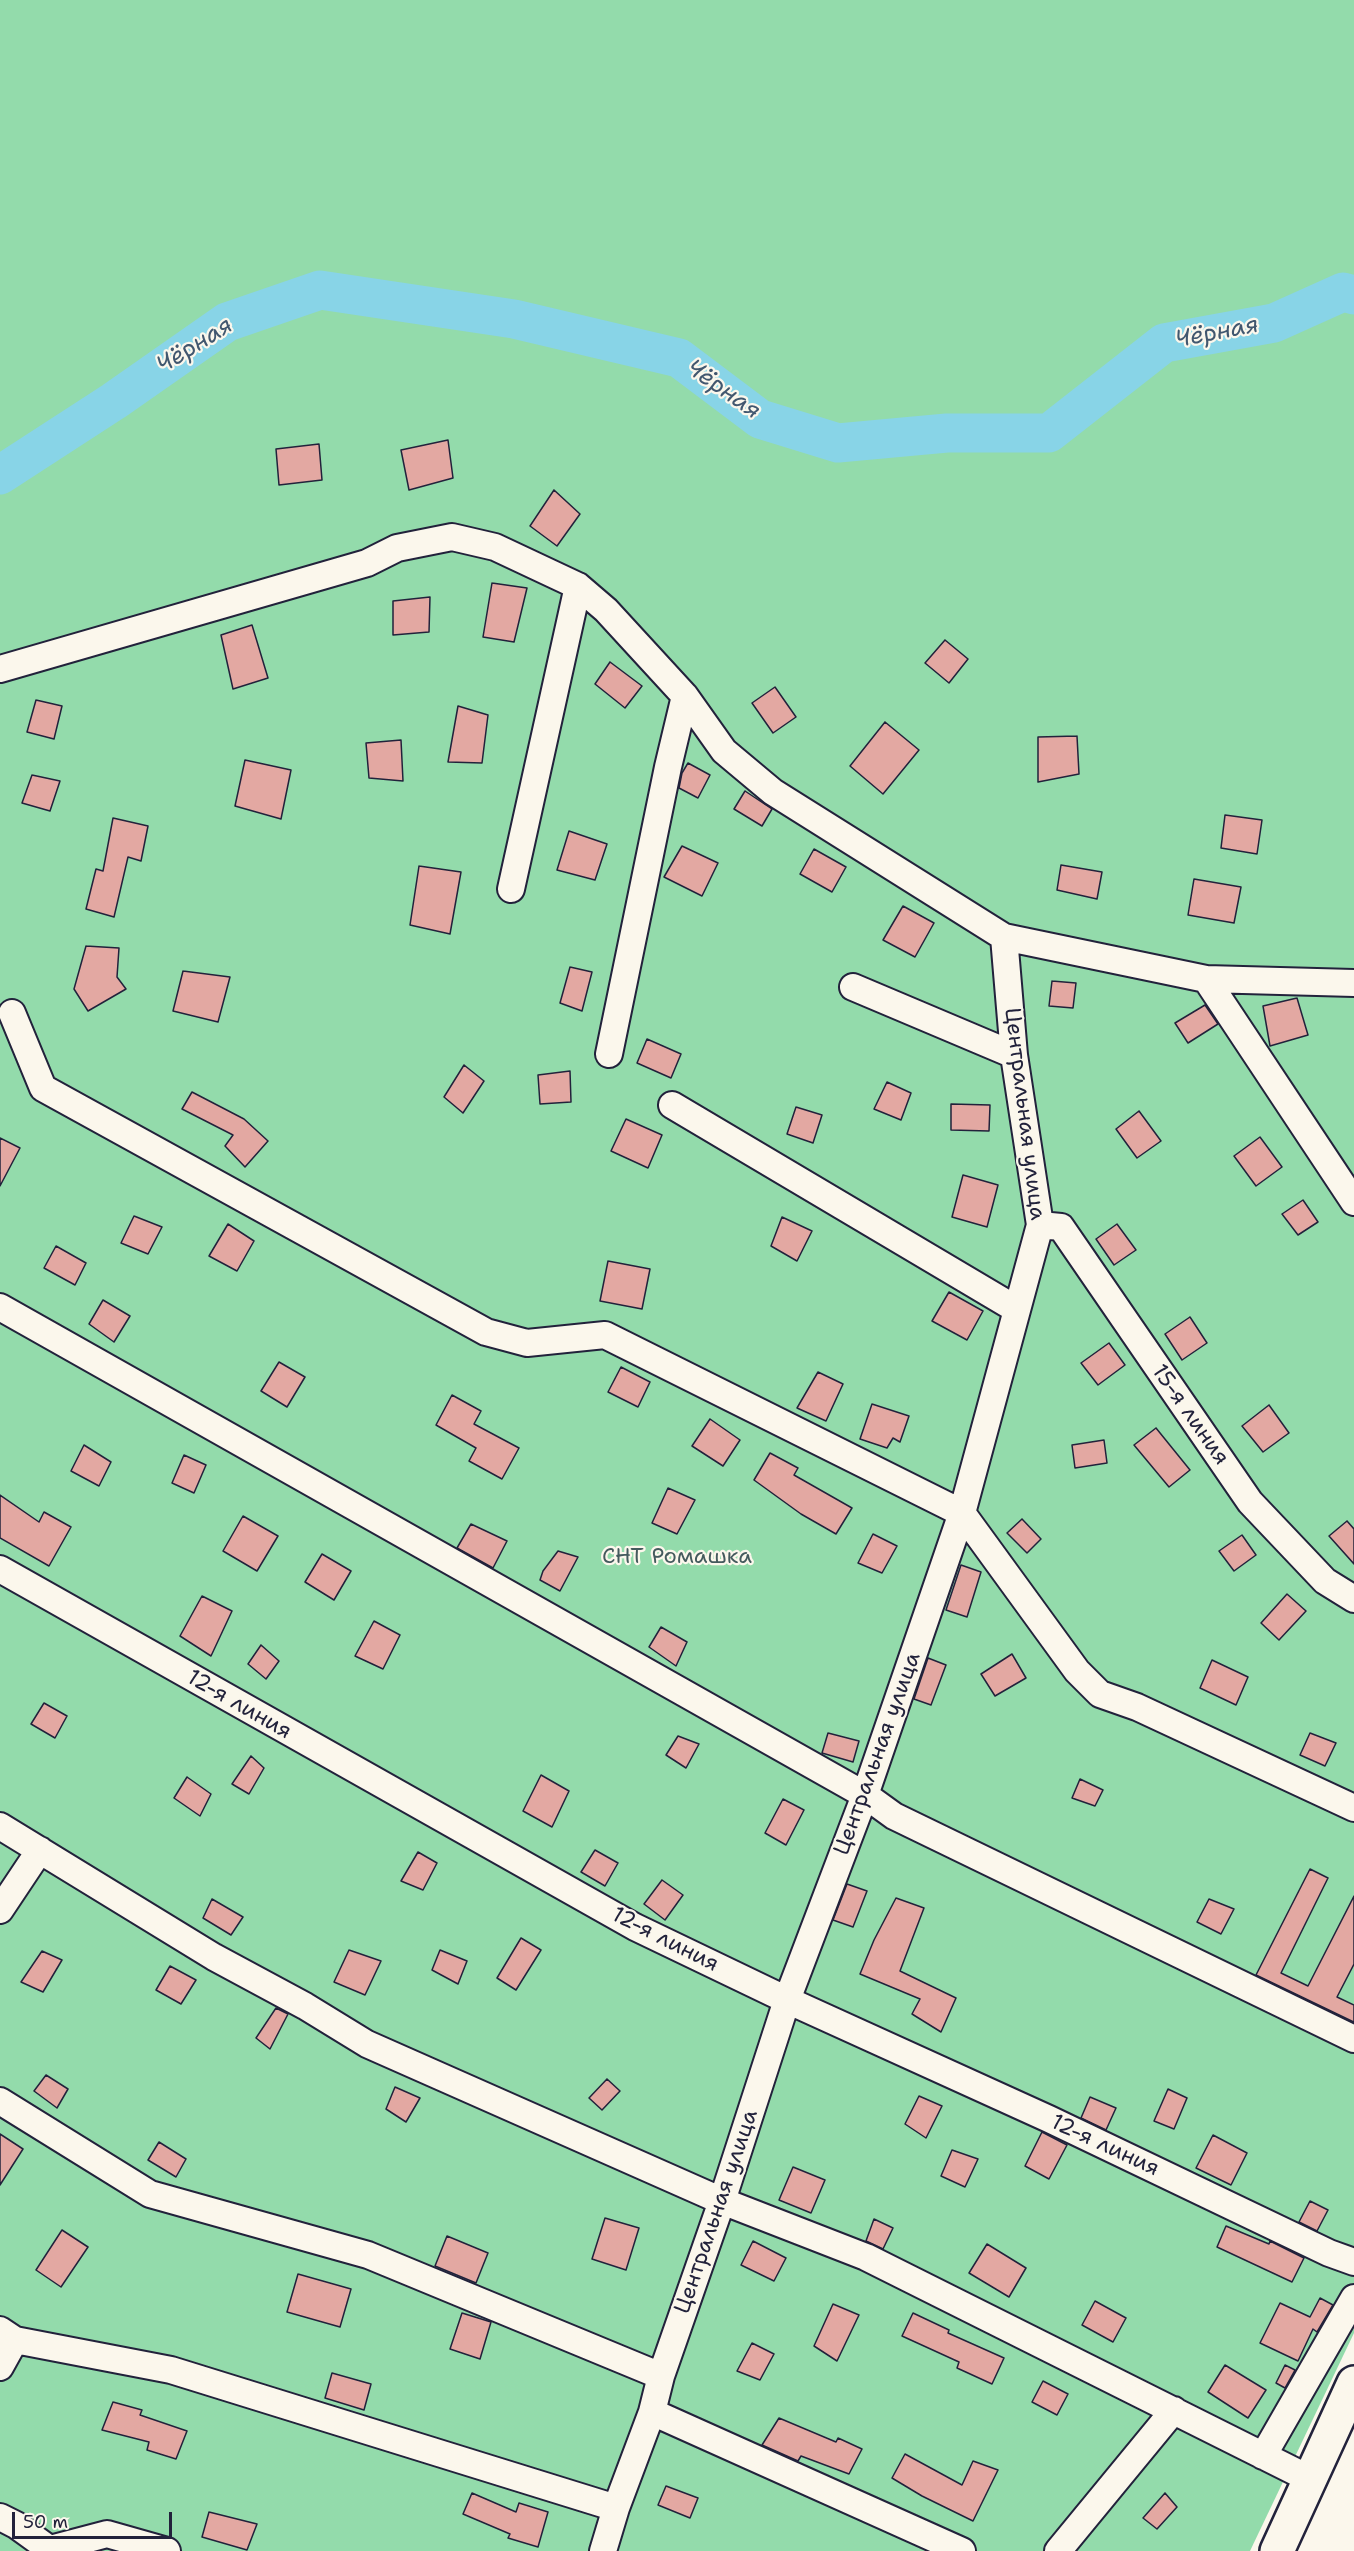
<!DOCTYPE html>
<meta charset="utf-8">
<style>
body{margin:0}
#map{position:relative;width:1354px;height:2551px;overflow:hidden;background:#fbf7ec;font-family:"Shantell Sans",sans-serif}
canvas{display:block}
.scale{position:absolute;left:12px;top:2512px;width:160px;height:27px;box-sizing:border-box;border:3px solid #22223b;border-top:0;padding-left:8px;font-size:18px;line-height:21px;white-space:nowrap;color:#22223b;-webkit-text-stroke:4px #fbf7ec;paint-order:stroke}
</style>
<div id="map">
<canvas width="1354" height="2551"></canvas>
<div class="scale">50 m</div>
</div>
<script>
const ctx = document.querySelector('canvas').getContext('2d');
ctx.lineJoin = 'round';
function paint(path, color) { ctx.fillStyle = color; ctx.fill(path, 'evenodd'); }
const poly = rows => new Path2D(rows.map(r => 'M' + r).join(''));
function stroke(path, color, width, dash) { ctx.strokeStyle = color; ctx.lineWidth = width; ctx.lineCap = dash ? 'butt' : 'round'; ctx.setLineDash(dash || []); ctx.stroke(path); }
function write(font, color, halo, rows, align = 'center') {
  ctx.font = font + ' "Shantell Sans",sans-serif'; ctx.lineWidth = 4.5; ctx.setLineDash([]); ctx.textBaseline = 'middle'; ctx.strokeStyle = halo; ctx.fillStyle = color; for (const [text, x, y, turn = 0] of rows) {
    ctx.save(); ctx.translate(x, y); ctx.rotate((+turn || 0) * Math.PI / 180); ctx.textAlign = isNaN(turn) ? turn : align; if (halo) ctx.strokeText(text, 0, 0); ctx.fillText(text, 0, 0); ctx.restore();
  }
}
paint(poly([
 [0,0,1354,0,1354,2333,1250,2551,0,2551]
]), '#93dbab');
stroke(poly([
 [0,475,114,401,227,322,320,290,514,319,679,358,760,419,838,443,947,433,1049,433,1164,343,1274,323,1343,292,1354,295]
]), '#88d4e7', 39);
const building = poly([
 [448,440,453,478,409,490,401,450,448,440],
 [319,444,322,480,279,485,276,449,319,444],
 [554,490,580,514,557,546,530,526,554,490],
 [492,583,527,588,514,642,483,637,492,583],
 [430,597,429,632,393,635,393,601,430,597],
 [252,625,268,678,233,689,221,635,252,625],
 [945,640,968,659,949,683,925,663,945,640],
 [610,662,642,686,625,708,595,684,610,662],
 [775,687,796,717,773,733,752,703,775,687],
 [36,700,62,706,54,739,27,732,36,700],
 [458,706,488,715,482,763,448,762,458,706],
 [885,722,919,750,883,794,850,766,885,722],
 [1077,736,1079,774,1038,782,1038,737,1077,736],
 [401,740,403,781,369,778,366,743,401,740],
 [245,760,291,770,281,819,235,806,245,760],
 [688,763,710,775,698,798,679,788,682,773,688,763],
 [32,775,60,781,50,811,22,803,32,775],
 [745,791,772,809,762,826,734,809,745,791],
 [1225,815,1262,820,1257,854,1221,848,1225,815],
 [113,818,148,826,141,861,128,857,114,917,86,909,96,869,103,871,113,818],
 [569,831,607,844,595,880,557,870,569,831],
 [682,846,718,863,702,896,664,877,682,846],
 [814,849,846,867,832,892,800,874,814,849],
 [1061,865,1102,872,1097,899,1057,890,1061,865],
 [419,866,461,872,450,934,410,925,419,866],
 [1194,879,1241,887,1234,923,1188,915,1194,879],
 [903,906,934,923,915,957,883,940,903,906],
 [86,946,119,948,117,977,126,989,88,1011,74,989,86,946],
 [570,967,592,972,582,1011,560,1003,570,967],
 [183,971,230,977,218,1022,173,1011,183,971],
 [1052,981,1076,983,1073,1008,1049,1006,1052,981],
 [1297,998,1308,1035,1270,1046,1263,1006,1297,998],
 [1205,1005,1218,1024,1188,1043,1175,1023,1205,1005],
 [647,1039,681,1054,671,1078,637,1063,647,1039],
 [464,1065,484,1081,463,1113,444,1097,464,1065],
 [570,1071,571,1102,540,1104,538,1075,570,1071],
 [887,1082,911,1093,901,1120,874,1109,887,1082],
 [192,1092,244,1119,268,1141,245,1167,225,1146,233,1135,182,1109,192,1092],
 [951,1104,990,1105,989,1131,951,1130,951,1104],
 [796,1107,822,1115,813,1143,787,1134,796,1107],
 [1139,1111,1161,1141,1137,1158,1116,1129,1139,1111],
 [626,1119,662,1135,648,1168,611,1151,626,1119],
 [1260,1137,1282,1167,1256,1186,1234,1156,1260,1137],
 [0,1138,20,1148,0,1186,0,1138],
 [963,1175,998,1185,987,1227,952,1217,963,1175],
 [1303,1200,1318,1222,1298,1235,1282,1214,1303,1200],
 [134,1216,162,1227,148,1254,121,1243,134,1216],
 [782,1217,812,1231,797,1261,771,1246,782,1217],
 [228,1224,254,1241,237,1271,209,1256,228,1224],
 [1117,1224,1136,1250,1114,1265,1096,1239,1117,1224],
 [56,1246,86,1263,75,1285,44,1268,56,1246],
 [608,1261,650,1269,642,1309,600,1301,608,1261],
 [949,1292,983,1311,967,1340,932,1321,949,1292],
 [103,1300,130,1316,114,1342,89,1324,103,1300],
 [1190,1317,1207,1343,1182,1360,1165,1334,1190,1317],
 [1109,1343,1125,1365,1098,1385,1081,1363,1109,1343],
 [279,1362,305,1377,287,1407,261,1391,279,1362],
 [621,1367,650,1382,638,1407,608,1392,621,1367],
 [818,1372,843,1384,826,1421,797,1408,818,1372],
 [452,1395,481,1411,474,1424,519,1448,502,1479,469,1461,476,1448,436,1425,452,1395],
 [872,1404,909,1416,900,1442,893,1438,887,1448,860,1439,872,1404],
 [1269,1405,1289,1433,1263,1452,1242,1426,1269,1405],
 [710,1419,740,1440,723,1466,692,1446,710,1419],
 [1156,1428,1190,1470,1169,1487,1134,1445,1156,1428],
 [1104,1440,1107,1463,1075,1468,1072,1445,1104,1440],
 [84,1445,111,1462,99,1486,71,1471,84,1445],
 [770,1453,798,1468,794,1475,852,1508,836,1534,801,1514,754,1480,770,1453],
 [184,1455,206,1465,194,1493,172,1483,184,1455],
 [668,1488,695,1500,677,1534,652,1523,668,1488],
 [0,1495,39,1522,44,1512,71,1527,49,1566,0,1538,0,1495],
 [243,1516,278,1536,257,1571,223,1551,243,1516],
 [1022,1519,1041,1539,1027,1553,1007,1533,1022,1519],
 [1347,1521,1354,1529,1354,1564,1329,1536,1347,1521],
 [471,1524,507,1541,493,1568,457,1548,471,1524],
 [873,1534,897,1546,882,1573,858,1563,873,1534],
 [1242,1535,1256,1555,1234,1571,1219,1551,1242,1535],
 [558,1551,578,1557,560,1591,540,1580,543,1571,558,1551],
 [322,1554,351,1571,334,1600,305,1582,322,1554],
 [961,1565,981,1572,967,1617,946,1610,961,1565],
 [1287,1594,1306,1611,1279,1640,1261,1623,1287,1594],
 [202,1596,232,1611,211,1656,180,1636,202,1596],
 [374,1621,400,1635,383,1669,355,1656,374,1621],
 [661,1627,687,1642,676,1666,649,1647,661,1627],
 [261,1645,279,1661,266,1679,248,1664,261,1645],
 [1012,1654,1026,1678,995,1696,981,1674,1012,1654],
 [928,1658,946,1665,931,1705,914,1699,928,1658],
 [1212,1660,1248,1677,1236,1705,1200,1688,1212,1660],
 [44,1703,67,1716,55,1738,31,1724,44,1703],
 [828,1733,859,1741,853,1762,822,1753,828,1733],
 [1310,1733,1336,1743,1325,1766,1300,1755,1310,1733],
 [678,1736,699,1744,686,1768,666,1755,678,1736],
 [251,1756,264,1768,249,1794,232,1784,251,1756],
 [541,1775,569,1791,552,1827,523,1811,541,1775],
 [187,1777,211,1794,200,1816,174,1798,187,1777],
 [1080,1779,1103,1790,1095,1806,1072,1798,1080,1779],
 [783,1799,804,1810,786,1845,765,1833,783,1799],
 [595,1850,618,1863,605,1886,581,1872,595,1850],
 [418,1852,437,1863,423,1890,401,1881,418,1852],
 [1310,1869,1328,1878,1281,1973,1308,1986,1354,1896,1354,1964,1337,1997,1354,2005,1354,2022,1256,1975,1310,1869],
 [662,1880,683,1895,665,1920,644,1904,662,1880],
 [847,1884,867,1891,853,1927,833,1920,847,1884],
 [896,1898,924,1908,900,1971,956,1998,941,2032,912,2014,920,1999,860,1974,874,1940,896,1898],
 [212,1899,243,1917,231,1935,203,1918,212,1899],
 [1209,1899,1234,1909,1221,1934,1197,1922,1209,1899],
 [521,1938,541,1950,516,1990,497,1978,521,1938],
 [349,1950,381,1961,365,1995,334,1982,349,1950],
 [440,1950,467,1961,458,1984,432,1970,440,1950],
 [42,1951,62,1960,43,1992,21,1982,42,1951],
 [170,1966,196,1980,181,2004,156,1990,170,1966],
 [276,2008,288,2014,270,2049,256,2038,276,2008],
 [46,2075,68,2089,57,2108,34,2091,46,2075],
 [607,2079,620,2091,602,2110,589,2098,607,2079],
 [395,2087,420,2098,406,2122,386,2109,395,2087],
 [1168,2089,1187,2098,1174,2129,1154,2121,1168,2089],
 [919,2096,942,2106,926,2138,905,2124,919,2096],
 [1090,2097,1116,2108,1106,2130,1081,2118,1090,2097],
 [1042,2132,1067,2145,1049,2179,1025,2166,1042,2132],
 [0,2134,23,2149,0,2185,0,2134],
 [1213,2135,1247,2153,1231,2185,1196,2168,1213,2135],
 [159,2142,186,2159,176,2177,148,2160,159,2142],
 [952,2150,978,2159,965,2187,941,2176,952,2150],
 [793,2167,825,2180,811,2213,779,2200,793,2167],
 [1310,2201,1328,2210,1317,2231,1299,2222,1310,2201],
 [605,2218,639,2228,626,2270,592,2259,605,2218],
 [874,2219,893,2228,883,2249,866,2241,874,2219],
 [1226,2226,1269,2244,1270,2241,1304,2258,1292,2282,1217,2247,1226,2226],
 [62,2230,88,2247,61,2287,36,2270,62,2230],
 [447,2236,488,2253,476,2283,435,2266,447,2236],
 [753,2241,786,2258,774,2281,741,2265,753,2241],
 [987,2244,1026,2268,1009,2297,969,2273,987,2244],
 [298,2274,351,2289,340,2327,287,2312,298,2274],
 [1320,2298,1333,2305,1317,2332,1313,2329,1298,2361,1260,2343,1280,2303,1310,2317,1320,2298],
 [1095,2301,1126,2318,1113,2342,1082,2325,1095,2301],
 [833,2304,859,2315,837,2361,814,2346,833,2304],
 [462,2313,491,2322,480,2359,450,2349,462,2313],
 [913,2313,949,2330,948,2333,1004,2358,992,2384,957,2368,959,2362,902,2336,913,2313],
 [752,2343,774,2354,760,2380,737,2371,752,2343],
 [1225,2365,1266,2390,1248,2418,1208,2392,1225,2365],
 [1285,2365,1295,2370,1285,2388,1276,2383,1285,2365],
 [332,2373,371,2384,364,2410,325,2398,332,2373],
 [1043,2381,1068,2394,1057,2415,1032,2402,1043,2381],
 [113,2402,142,2410,140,2415,187,2431,176,2459,147,2450,149,2442,102,2430,113,2402],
 [779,2418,836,2442,838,2438,862,2449,849,2474,801,2456,798,2461,762,2445,779,2418],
 [905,2454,962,2485,973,2461,998,2470,973,2521,922,2496,892,2478,905,2454],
 [666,2486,698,2498,690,2518,658,2505,666,2486],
 [472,2493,516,2512,519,2503,548,2512,538,2547,508,2538,510,2534,463,2514,472,2493],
 [1165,2493,1177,2507,1157,2529,1143,2518,1165,2493],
 [209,2512,257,2524,247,2550,202,2537,209,2512]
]);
paint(building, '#e3a8a2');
stroke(building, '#22223b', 1.5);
const street = poly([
 [0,669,367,563,397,548,452,537,495,547,578,586,606,610,685,696,724,751,773,792,1004,937,1206,979,1354,983],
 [511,889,578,586],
 [1206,979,1354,1202],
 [853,987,1014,1055],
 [12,1013,43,1088,486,1332,527,1343,605,1335,962,1513,1077,1671,1100,1694,1137,1707,1354,1808],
 [609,1054,668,767,685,696],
 [672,1105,1016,1309],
 [1040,1225,1061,1227,1250,1502,1325,1581,1354,1599],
 [0,1307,865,1795,894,1816,1354,2039],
 [0,1569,635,1927,787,2000,1049,2119,1329,2253,1354,2262],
 [0,1826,214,1957,305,2006,367,2044,722,2201,866,2257,1310,2479],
 [0,1910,40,1850],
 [0,2101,150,2194,368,2255,661,2376],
 [0,2330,15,2340,171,2370,616,2508],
 [0,2367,15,2340],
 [652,2412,962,2551],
 [1263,2456,1354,2298],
 [0,2517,16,2525,52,2551],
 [50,2549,107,2534,167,2551],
 [603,2551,616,2508,652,2412,661,2376,722,2201,787,2000,865,1795,962,1513,1040,1225,1014,1055,1004,937],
 [1058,2551,1174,2410]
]);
const primary = poly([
 [1277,2551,1354,2383]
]);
stroke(street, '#22223b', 30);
stroke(primary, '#22223b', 38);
stroke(street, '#fbf7ec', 26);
stroke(primary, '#fbf7ec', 33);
write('22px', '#22223b', '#fbf7ec', [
 ["Центральная улица",1024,1114,83],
 ["15-я линия",1190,1415,55],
 ["12-я линия",239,1705,30],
 ["Центральная улица",878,1754,-70],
 ["12-я линия",665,1940,27],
 ["12-я линия",1105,2146,25],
 ["Центральная улица",717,2212,-71]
]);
write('22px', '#445a5d', '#fbf7ec', [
 ["СНТ Ромашка",677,1557]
]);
write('italic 24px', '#41576f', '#fbf7ec', [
 ["Чёрная",1217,333,-11],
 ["Чёрная",195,346,-32],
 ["Чёрная",723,390,35]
]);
</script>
